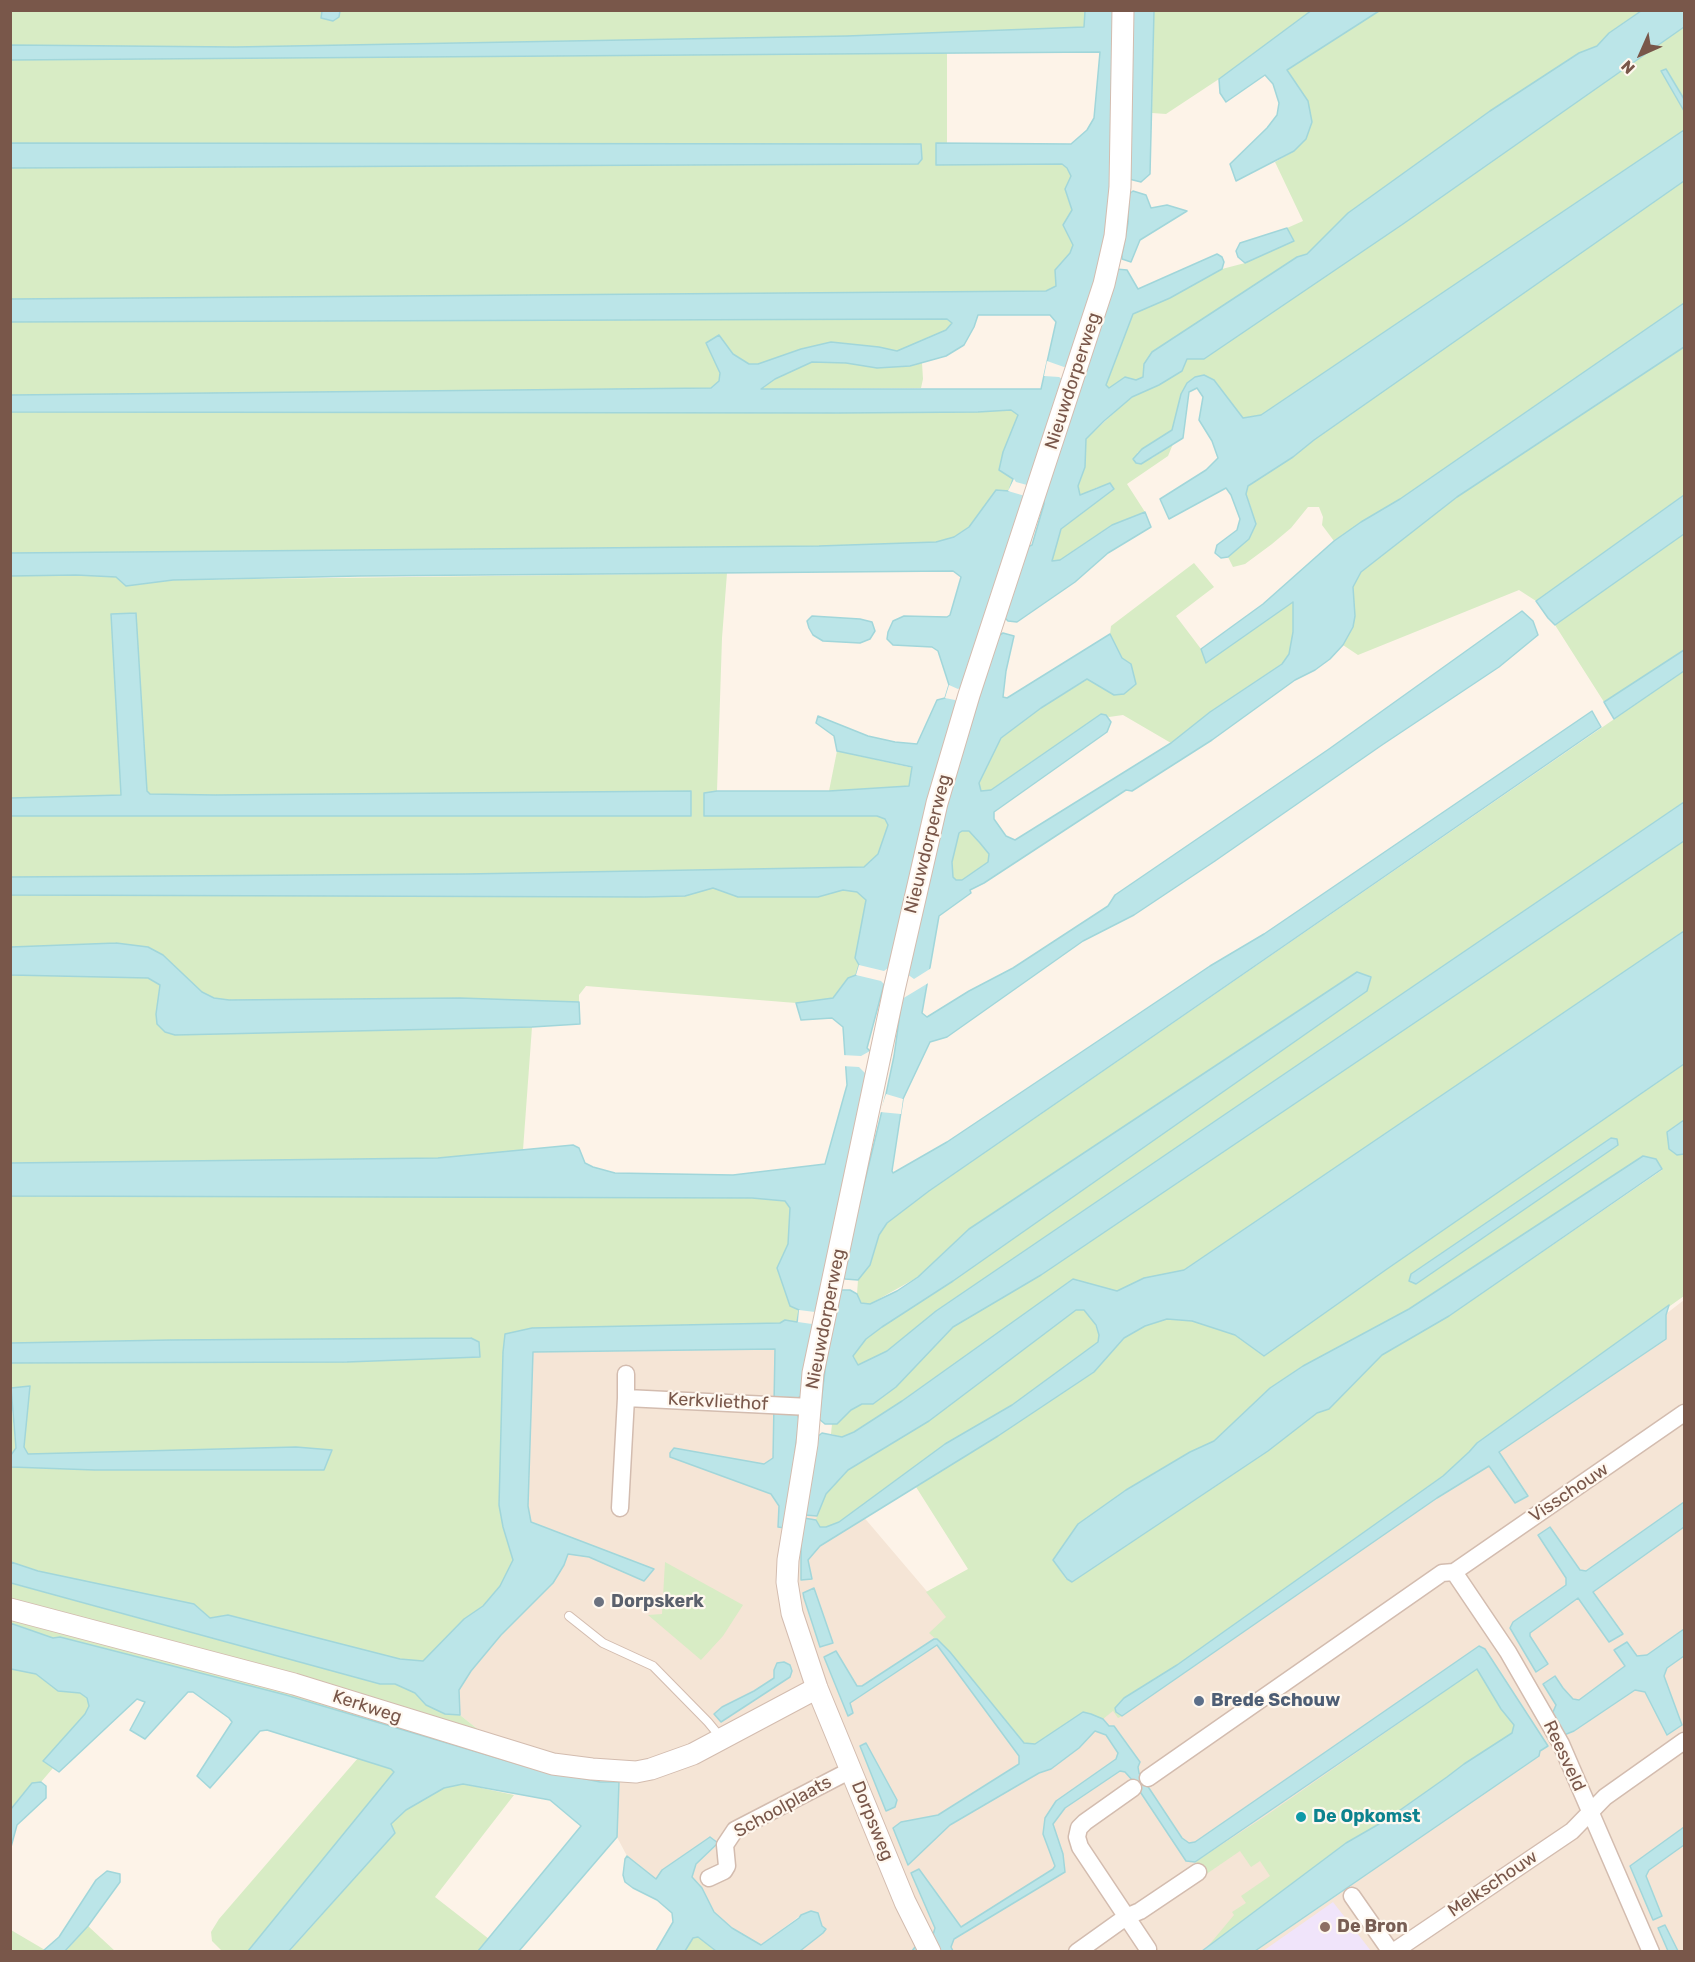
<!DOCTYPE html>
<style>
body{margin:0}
#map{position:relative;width:1695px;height:1962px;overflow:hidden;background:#fdf3e8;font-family:Rubik,sans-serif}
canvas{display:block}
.frame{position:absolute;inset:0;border:12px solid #79574a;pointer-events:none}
.north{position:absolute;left:1611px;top:24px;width:60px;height:60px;-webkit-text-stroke:4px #fff8ef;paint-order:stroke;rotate:225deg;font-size:16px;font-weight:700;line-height:24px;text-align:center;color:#79574a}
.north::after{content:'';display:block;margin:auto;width:21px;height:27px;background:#79574a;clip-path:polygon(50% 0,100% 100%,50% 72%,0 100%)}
</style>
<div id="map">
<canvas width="1695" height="1962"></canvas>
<div class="frame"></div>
<div class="north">N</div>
</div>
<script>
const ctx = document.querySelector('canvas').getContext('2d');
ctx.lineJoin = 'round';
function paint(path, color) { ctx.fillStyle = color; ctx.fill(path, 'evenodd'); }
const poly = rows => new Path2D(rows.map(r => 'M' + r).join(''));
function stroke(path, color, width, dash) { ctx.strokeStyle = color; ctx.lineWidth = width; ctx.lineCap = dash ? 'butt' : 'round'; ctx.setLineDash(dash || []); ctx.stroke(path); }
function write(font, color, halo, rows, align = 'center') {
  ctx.font = font + ' Rubik,sans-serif'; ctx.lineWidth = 4.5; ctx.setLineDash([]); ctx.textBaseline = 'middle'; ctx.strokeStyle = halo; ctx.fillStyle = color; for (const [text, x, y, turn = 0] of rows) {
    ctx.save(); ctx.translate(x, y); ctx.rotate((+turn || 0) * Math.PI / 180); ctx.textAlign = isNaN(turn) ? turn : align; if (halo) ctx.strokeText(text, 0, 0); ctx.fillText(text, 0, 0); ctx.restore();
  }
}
paint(poly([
 [1684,1300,1684,1951,917,1952,915,1947,912,1952,800,1951,822,1926,821,1919,801,1915,761,1945,732,1928,714,1912,702,1888,692,1877,696,1864,718,1844,710,1837,662,1870,656,1879,627,1856,617,1837,619,1782,600,1782,524,1766,460,1715,459,1690,471,1671,501,1635,553,1583,564,1565,568,1554,589,1557,644,1581,654,1569,531,1522,528,1506,532,1352,775,1349,773,1458,862,1515,953,1622,1034,1764,1434,1493]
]), '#f5e5d6');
paint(poly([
 [1333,1902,1371,1951,1263,1951]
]), '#f0e4fa');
paint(poly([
 [11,10,322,10,321,18,339,17,340,10,1085,11,1084,27,847,36,235,47,11,45],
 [1154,11,1312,11,1219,79,1166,114,1152,113],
 [1379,11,1641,11,1609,33,1598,46,1579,53,1490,111,1348,213,1307,254,1297,257,1152,352,1144,364,1143,377,1136,380,1125,377,1109,388,1105,385,1133,314,1170,298,1222,269,1245,263,1294,241,1287,228,1303,221,1275,162,1294,151,1308,101,1287,70],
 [1684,27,1684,99,1666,69,1661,71,1684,111,1684,130,1261,415,1243,418,1214,380,1195,377,1173,430,1137,453,1152,458,1173,444,1168,456,1127,484,1145,512,1112,525,1060,560,1052,561,1061,529,1114,489,1098,487,1080,495,1078,486,1085,467,1086,439,1132,396,1159,385,1187,359,1403,224],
 [947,53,947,144,936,165,1062,164,1067,168,1071,176,1065,190,1072,210,1068,236,1073,245,1070,253,1055,270,1056,286,1046,291,11,299,11,168,918,164,922,159,921,144,11,143,10,60],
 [1684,181,1684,303,1400,499,1361,522,1334,541,1322,525,1323,517,1319,507,1308,507,1291,528,1272,544,1245,564,1233,567,1228,557,1249,539,1256,524,1246,493,1248,486,1293,457,1314,440],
 [947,319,953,323,946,330,897,351,879,347,831,342,801,349,758,364,749,364,733,354,706,343,720,373,719,381,711,388,11,395,10,322],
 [1684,347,1684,495,1536,601,1519,590,1358,655,1343,645,1353,627,1355,616,1353,587,1361,572,1457,497],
 [812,362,846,363,877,368,910,366,922,363,923,379,921,388,760,389,775,379],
 [1011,410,1018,415,1016,423,1014,479,1008,491,996,490,969,527,954,537,936,542,820,546,11,553,11,412,838,413,978,412],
 [1684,534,1684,650,1604,702,1555,625],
 [1194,563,1214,587,1176,616,1201,649,1206,662,1294,601,1293,632,1289,654,1282,664,1210,712,1171,743,1123,715,1109,717,1101,714,991,790,981,792,979,783,1001,738,1041,708,1088,679,1114,695,1122,658,1110,634,1111,626],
 [727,573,722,638,717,791,704,793,704,816,877,816,887,820,888,825,878,854,864,867,466,874,11,877,10,816,691,816,691,792,215,795,150,794,147,791,136,613,111,615,121,796,11,798,11,576,76,575,116,577,126,586,173,580],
 [1684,671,1684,802,936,1311,887,1351,858,1365,853,1355,866,1339,882,1327,953,1281,1367,991,1371,977,1357,972,969,1229,918,1277,870,1304,861,1303,857,1294,858,1280,870,1265,879,1235,887,1223,929,1191],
 [837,751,913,768,909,786,829,791],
 [961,831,969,831,980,843,989,854,988,862,962,880,956,880,953,877,952,862,959,833],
 [1684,841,1684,931,1184,1270,1144,1278,1117,1291,1073,1279,902,1401,854,1432,842,1437,831,1434,832,1424,837,1424,851,1410,862,1404,873,1404,896,1387,953,1327,1041,1275],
 [713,888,738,897,818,897,843,890,857,892,866,900,856,958,859,965,856,975,848,978,833,998,796,1003,586,986,579,995,579,1002,460,998,229,1000,214,998,202,992,163,955,148,947,116,943,11,947,10,895,645,897,685,896],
 [11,975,148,978,160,985,156,1014,175,1035,532,1027,523,1150,438,1158,11,1163],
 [1684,1064,1684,1120,1667,1132,1677,1155,1684,1154,1684,1296,1477,1443,1469,1452,1443,1476,1177,1665,1124,1698,1119,1714,1122,1716,1118,1718,1113,1711,1103,1719,1083,1712,1035,1744,1024,1743,950,1652,929,1633,946,1617,926,1592,968,1569,916,1487,1094,1372,1124,1338,1145,1326,1167,1319,1192,1321,1235,1335,1264,1356,1387,1269],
 [1611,1138,1617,1139,1411,1274],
 [1643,1156,1656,1159,1662,1170,1449,1316,1382,1355,1329,1409,1317,1413,1268,1451,1072,1582,1066,1579,1053,1560,1078,1524,1126,1490,1190,1452,1214,1441,1270,1388,1303,1366,1409,1309],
 [11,1196,752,1198,785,1201,790,1208,788,1244,777,1268,799,1310,798,1322,785,1320,780,1323,532,1328,505,1334,503,1352,499,1505,503,1527,513,1560,500,1586,483,1606,464,1619,427,1659,423,1661,400,1659,228,1615,210,1618,194,1604,38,1571,11,1562,11,1467,95,1470,324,1470,331,1451,296,1447,28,1454,24,1447,30,1386,11,1388,11,1363,347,1362,479,1357,479,1342,471,1338,169,1340,11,1343],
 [1076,1310,1084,1310,1095,1324,1099,1335,1098,1342,1012,1405,945,1444,839,1522,826,1527,819,1527,816,1520,817,1516,826,1494,848,1470,929,1421],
 [10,1393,16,1448,11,1455,10,1455],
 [665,1562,743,1605,723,1636,701,1660,648,1615,662,1614],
 [10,1583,380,1684,395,1684,415,1693,426,1705,445,1714,460,1715,524,1766,286,1695,60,1637,53,1638,11,1623],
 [11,1669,36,1674,58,1691,80,1693,87,1698,89,1706,85,1714,44,1762,53,1768,41,1782,32,1783,11,1809],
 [1477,1669,1501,1709,1514,1725,1512,1733,1464,1764,1447,1777,1386,1820,1346,1843,1204,1951,1234,1915,1232,1912,1246,1903,1241,1896,1270,1876,1260,1861,1251,1867,1240,1851,1205,1875,1195,1862,1264,1817],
 [358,1758,391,1769,394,1772,248,1951,222,1951,212,1941,211,1932,219,1919],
 [463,1784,514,1795,435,1897,489,1939,478,1951,289,1952,395,1833,391,1824,406,1810,444,1788],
 [88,1926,115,1951,65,1952],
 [11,1930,45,1950,11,1952],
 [698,1937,705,1942,716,1951,685,1952,693,1938]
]), '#d8ecc5');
const water = poly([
 [1312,10,1379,11,1287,70,1308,101,1312,122,1306,139,1294,151,1236,181,1230,164,1267,128,1277,115,1279,103,1273,84,1265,75,1226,102,1220,93,1219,79,1312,10],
 [322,11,340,11,339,17,333,21,321,18,322,11],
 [1085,11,1114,11,1111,188,1103,260,902,916,867,1048,870,1051,857,1138,802,1396,795,1399,799,1421,785,1528,778,1527,779,1506,771,1494,670,1457,670,1453,674,1448,764,1464,773,1458,775,1349,533,1352,528,1506,531,1522,654,1569,644,1581,589,1557,568,1554,564,1565,553,1583,501,1635,471,1671,459,1690,460,1715,445,1714,426,1705,415,1693,395,1684,380,1684,11,1583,11,1562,38,1571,194,1604,210,1618,228,1615,400,1659,423,1661,464,1619,483,1606,500,1586,513,1560,503,1527,499,1505,503,1352,505,1334,532,1328,780,1323,785,1320,797,1322,799,1310,790,1306,777,1268,788,1244,790,1208,785,1201,752,1198,11,1196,10,1163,438,1158,573,1145,579,1148,585,1163,593,1167,615,1173,733,1175,825,1164,847,1085,843,1027,832,1018,801,1020,796,1003,833,998,848,978,856,975,859,965,855,958,866,900,857,892,843,890,818,897,738,897,713,888,685,896,645,897,11,895,11,877,466,874,864,867,878,854,888,825,885,819,877,816,704,816,704,793,717,791,829,791,909,786,912,767,837,751,834,736,816,723,818,716,868,736,895,742,917,744,937,700,945,698,949,685,938,651,932,647,893,645,887,639,888,632,893,621,904,616,947,617,950,615,961,577,953,571,359,576,173,580,126,586,116,577,76,575,11,576,11,553,819,546,936,542,954,537,969,527,996,490,1009,491,1013,479,999,470,1003,452,1018,415,1011,410,978,412,838,413,11,412,11,395,711,388,719,381,720,373,706,343,719,335,733,354,749,364,758,364,801,349,831,342,879,347,897,351,946,330,952,323,947,319,11,322,11,299,1046,291,1056,286,1055,270,1070,253,1073,245,1063,225,1072,210,1065,189,1071,176,1067,168,1062,164,936,165,936,143,1071,144,1087,130,1094,118,1100,52,11,60,11,45,235,47,847,36,1084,27,1085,11],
 [978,315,1050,315,1056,322,1041,389,761,389,775,379,812,362,846,363,877,368,910,366,946,356,964,345,974,327,978,315],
 [1130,11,1154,11,1150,174,1141,182,1129,179,1130,11],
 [1641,11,1684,11,1684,27,1403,224,1204,359,1187,359,1182,371,1159,385,1132,397,1104,421,1086,439,1085,467,1078,486,1080,495,1110,483,1114,489,1061,529,1052,561,1060,560,1112,525,1145,512,1151,527,1108,553,1075,582,1017,622,1008,621,1005,618,1027,547,1032,545,1044,504,1044,493,1116,269,1127,270,1138,289,1217,254,1222,257,1224,262,1222,269,1170,298,1133,314,1106,385,1109,388,1125,377,1136,380,1143,377,1144,364,1152,352,1297,257,1307,254,1348,213,1490,111,1579,53,1597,46,1609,33,1641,11],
 [1666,69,1684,99,1684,111,1661,71,1666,69],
 [1684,130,1684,181,1314,440,1293,457,1248,486,1246,494,1256,524,1249,539,1228,557,1221,558,1215,553,1217,545,1237,530,1240,519,1231,495,1226,488,1169,519,1160,499,1206,470,1218,458,1212,441,1199,420,1203,397,1197,388,1189,392,1183,438,1141,464,1136,463,1133,459,1142,449,1172,430,1181,394,1187,383,1195,377,1204,375,1214,380,1243,418,1261,415,1684,130],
 [11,143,921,144,922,159,918,164,11,168,11,143],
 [1133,191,1146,195,1151,208,1167,205,1187,211,1140,240,1131,262,1122,259,1122,255,1128,223,1129,194,1133,191],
 [1287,228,1294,241,1245,263,1238,257,1236,251,1240,243,1287,228],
 [1684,303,1684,347,1457,497,1361,572,1353,587,1355,616,1353,627,1343,645,1330,659,1315,670,1295,680,1212,740,1132,791,1126,790,984,883,970,890,971,893,939,916,922,1013,927,1017,969,991,1013,968,1108,906,1115,895,1329,749,1522,611,1533,621,1538,635,1499,667,1382,745,1215,861,1134,915,1083,941,947,1037,930,1042,903,1099,892,1171,893,1173,947,1142,1210,966,1264,934,1592,711,1601,727,929,1191,887,1223,879,1235,870,1265,858,1280,845,1279,842,1275,886,1094,894,1056,902,999,949,797,998,636,1003,633,1014,636,1006,671,1003,697,1007,698,1110,634,1122,658,1131,664,1136,684,1124,694,1114,695,1087,679,1041,708,1001,738,979,783,981,791,991,790,1101,714,1106,715,1111,722,1107,732,994,812,994,819,1006,836,1015,840,1171,743,1210,712,1282,664,1289,654,1293,632,1293,602,1206,663,1201,649,1263,604,1334,541,1361,522,1400,499,1684,303],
 [962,831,969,831,980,843,989,854,988,862,962,880,956,880,953,877,952,862,959,833,962,831],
 [1684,495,1684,534,1555,625,1548,618,1536,601,1684,495],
 [136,613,147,791,150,794,215,795,691,791,691,816,11,816,11,798,121,795,111,614,136,613],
 [812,616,860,619,872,622,875,631,870,639,860,643,823,641,813,635,809,628,807,621,812,616],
 [1684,650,1684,671,1614,719,1604,702,1684,650],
 [1684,802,1684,841,1041,1275,953,1327,896,1387,873,1404,862,1404,851,1410,837,1424,825,1424,819,1419,827,1355,839,1290,850,1290,857,1294,861,1303,870,1304,897,1291,918,1277,969,1229,1357,972,1371,977,1367,991,953,1281,882,1327,866,1339,853,1356,858,1365,887,1351,936,1311,1684,802],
 [1684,931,1684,1064,1387,1269,1264,1356,1235,1335,1192,1321,1167,1319,1145,1326,1124,1338,1094,1372,998,1436,820,1546,808,1560,812,1579,801,1580,801,1536,804,1518,816,1520,820,1527,826,1527,839,1522,945,1444,1012,1405,1098,1342,1099,1335,1096,1325,1084,1310,1076,1310,929,1421,848,1470,826,1494,817,1516,805,1515,817,1437,822,1433,842,1437,854,1432,902,1401,1073,1279,1117,1291,1144,1278,1184,1270,1684,931],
 [116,943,148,947,163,955,202,992,214,998,229,1000,460,998,579,1002,580,1024,532,1027,175,1035,165,1032,157,1024,156,1014,160,985,148,978,11,975,11,947,116,943],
 [1684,1120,1684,1154,1677,1155,1669,1149,1667,1132,1684,1120],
 [1611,1138,1617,1139,1618,1145,1416,1284,1409,1281,1411,1274,1611,1138],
 [1643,1156,1656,1159,1662,1169,1449,1316,1382,1355,1329,1409,1317,1413,1268,1451,1072,1582,1067,1579,1053,1560,1078,1524,1126,1490,1190,1452,1214,1441,1270,1388,1303,1366,1409,1309,1643,1156],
 [1669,1305,1666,1315,1666,1339,1499,1452,1528,1496,1515,1503,1489,1466,1437,1498,1122,1716,1116,1712,1115,1708,1124,1698,1177,1665,1443,1476,1469,1452,1477,1443,1669,1305],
 [471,1338,479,1342,480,1357,347,1362,11,1363,11,1343,169,1340,471,1338],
 [30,1386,24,1447,28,1454,296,1447,332,1450,324,1470,95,1470,11,1467,11,1455,16,1448,11,1388,30,1386],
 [1684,1502,1684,1527,1593,1592,1623,1634,1609,1642,1578,1598,1530,1633,1530,1636,1548,1664,1536,1672,1510,1628,1513,1622,1566,1585,1566,1578,1538,1535,1550,1527,1580,1570,1586,1571,1684,1502],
 [814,1588,833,1643,823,1646,820,1647,804,1598,803,1593,814,1588],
 [10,1623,53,1638,60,1637,286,1695,524,1766,600,1782,619,1782,617,1837,519,1951,478,1951,581,1826,550,1800,463,1784,444,1788,406,1810,391,1824,395,1833,289,1951,248,1951,394,1772,391,1769,267,1730,260,1731,210,1788,197,1776,232,1722,229,1718,193,1692,188,1692,145,1739,130,1730,145,1702,137,1699,59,1772,43,1761,85,1714,89,1706,87,1698,80,1693,58,1691,36,1674,11,1669,10,1623],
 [1684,1629,1684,1656,1667,1668,1664,1676,1682,1725,1667,1735,1645,1692,1635,1690,1574,1731,1564,1735,1554,1719,1553,1712,1556,1705,1543,1684,1555,1676,1563,1688,1573,1699,1579,1700,1625,1666,1614,1650,1627,1642,1637,1656,1647,1655,1684,1629],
 [934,1639,937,1639,950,1652,1024,1743,1035,1744,1083,1712,1091,1714,1103,1719,1109,1726,1114,1726,1140,1762,1138,1767,1139,1773,1182,1838,1189,1843,1195,1842,1479,1646,1485,1649,1548,1746,1540,1751,1539,1756,1255,1951,1202,1951,1346,1843,1386,1820,1447,1777,1464,1764,1512,1733,1514,1725,1501,1709,1477,1669,1195,1862,1186,1861,1133,1781,1125,1772,1120,1771,1065,1808,1053,1824,1063,1854,1065,1872,954,1939,951,1947,953,1951,912,1951,915,1947,932,1938,935,1928,911,1873,919,1869,961,1927,1053,1869,1055,1866,1043,1834,1045,1818,1056,1801,1116,1759,1118,1753,1106,1735,1095,1731,1079,1748,1051,1769,1039,1773,950,1825,908,1865,893,1828,901,1822,938,1815,1019,1764,1019,1756,937,1645,850,1703,853,1713,848,1716,824,1657,836,1651,857,1686,862,1686,934,1639],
 [784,1662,790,1665,792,1671,790,1677,721,1722,714,1714,722,1707,754,1691,774,1678,774,1670,777,1663,784,1662],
 [866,1743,897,1800,895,1807,886,1811,860,1746,866,1743],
 [41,1782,46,1786,46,1798,17,1825,11,1847,11,1809,32,1783,41,1782],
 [1684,1827,1684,1845,1649,1870,1646,1876,1662,1916,1653,1920,1630,1866,1684,1827],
 [710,1837,718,1843,696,1864,692,1877,702,1888,714,1912,732,1928,761,1945,799,1918,801,1915,811,1911,818,1913,822,1926,826,1929,823,1933,800,1951,716,1951,698,1937,693,1938,685,1951,656,1951,673,1922,672,1913,657,1900,633,1888,625,1882,623,1875,625,1859,627,1856,656,1879,662,1870,710,1837],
 [107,1871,120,1874,120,1882,88,1926,65,1951,43,1951,59,1937,96,1880,107,1871],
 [1665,1925,1678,1951,1668,1951,1658,1928,1665,1925]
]);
paint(water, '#bbe5e8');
stroke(water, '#a1d6da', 1.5);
paint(poly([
 [1047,361,1064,367,1070,365,1065,381,1059,377,1044,376],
 [1014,479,1016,482,1027,485,1025,496,1008,491],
 [949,685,958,689,964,686,958,703,955,700,945,698],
 [859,965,884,971,888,968,884,984,881,981,856,975],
 [933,967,930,982,902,999,907,974,914,979],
 [870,1051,866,1074,859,1067,842,1066,842,1055,861,1056],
 [886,1094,903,1099,901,1114,880,1112],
 [819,1308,816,1327,812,1324,798,1322,799,1310,815,1312]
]), '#fdf3e8');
const service = poly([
 [569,1616,603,1643,653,1666,708,1722,722,1739]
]);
const minor = poly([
 [626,1398,626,1374],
 [620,1508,626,1398,810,1407],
 [1454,1572,1508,1652,1561,1744,1651,1952],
 [1148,1778,1442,1573,1454,1572,1684,1413],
 [1133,1788,1085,1822,1079,1828,1077,1837,1080,1847,1148,1949],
 [709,1878,724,1871,727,1866,725,1845,735,1830,851,1770],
 [1352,1896,1391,1952],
 [1077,1952,1126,1917,1140,1911,1198,1872],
 [1393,1952,1572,1831,1605,1797,1684,1741]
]);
const tertiary = poly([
 [10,1609,294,1684,553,1764,592,1769,636,1772,651,1769,693,1754,817,1688],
 [930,1952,905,1902,817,1688,792,1613,787,1582,788,1560,807,1444,813,1373,894,990,937,803,969,695,1104,284,1115,236,1120,187,1123,10]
]);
stroke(service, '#d3bcaf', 10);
stroke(minor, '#d3bcaf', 19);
stroke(tertiary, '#d3bcaf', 23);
stroke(service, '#fff', 8);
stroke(minor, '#fff', 16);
stroke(tertiary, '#fff', 21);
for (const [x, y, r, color] of [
 [599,1602,6,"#6b7280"],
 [1199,1701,6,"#5c6f8a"],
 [1301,1817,6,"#0f9aa8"],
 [1325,1927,6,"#8d6e63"]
]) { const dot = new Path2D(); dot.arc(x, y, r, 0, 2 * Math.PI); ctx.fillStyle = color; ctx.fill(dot); stroke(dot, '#fff8ef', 2); }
write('18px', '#79574a', '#fff8ef', [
 ["Nieuwdorperweg",1073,381,-72],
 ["Nieuwdorperweg",928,844,-76],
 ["Nieuwdorperweg",826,1319,-79],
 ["Kerkvliethof",718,1402,3],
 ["Visschouw",1569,1493,-34],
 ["Kerkweg",367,1707,18],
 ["Reesveld",1564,1756,65],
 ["Schoolplaats",783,1807,-29],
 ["Dorpsweg",872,1821,68],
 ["Melkschouw",1493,1884,-34]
]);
write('bold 18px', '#5b616d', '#fff8ef', [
 ["Dorpskerk",611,1602]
], 'left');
write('bold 18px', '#4e5e75', '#fff8ef', [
 ["Brede Schouw",1211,1701]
], 'left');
write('bold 18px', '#0d838f', '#fff8ef', [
 ["De Opkomst",1313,1817]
], 'left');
write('bold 18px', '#785e54', '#fff8ef', [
 ["De Bron",1337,1927]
], 'left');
</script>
